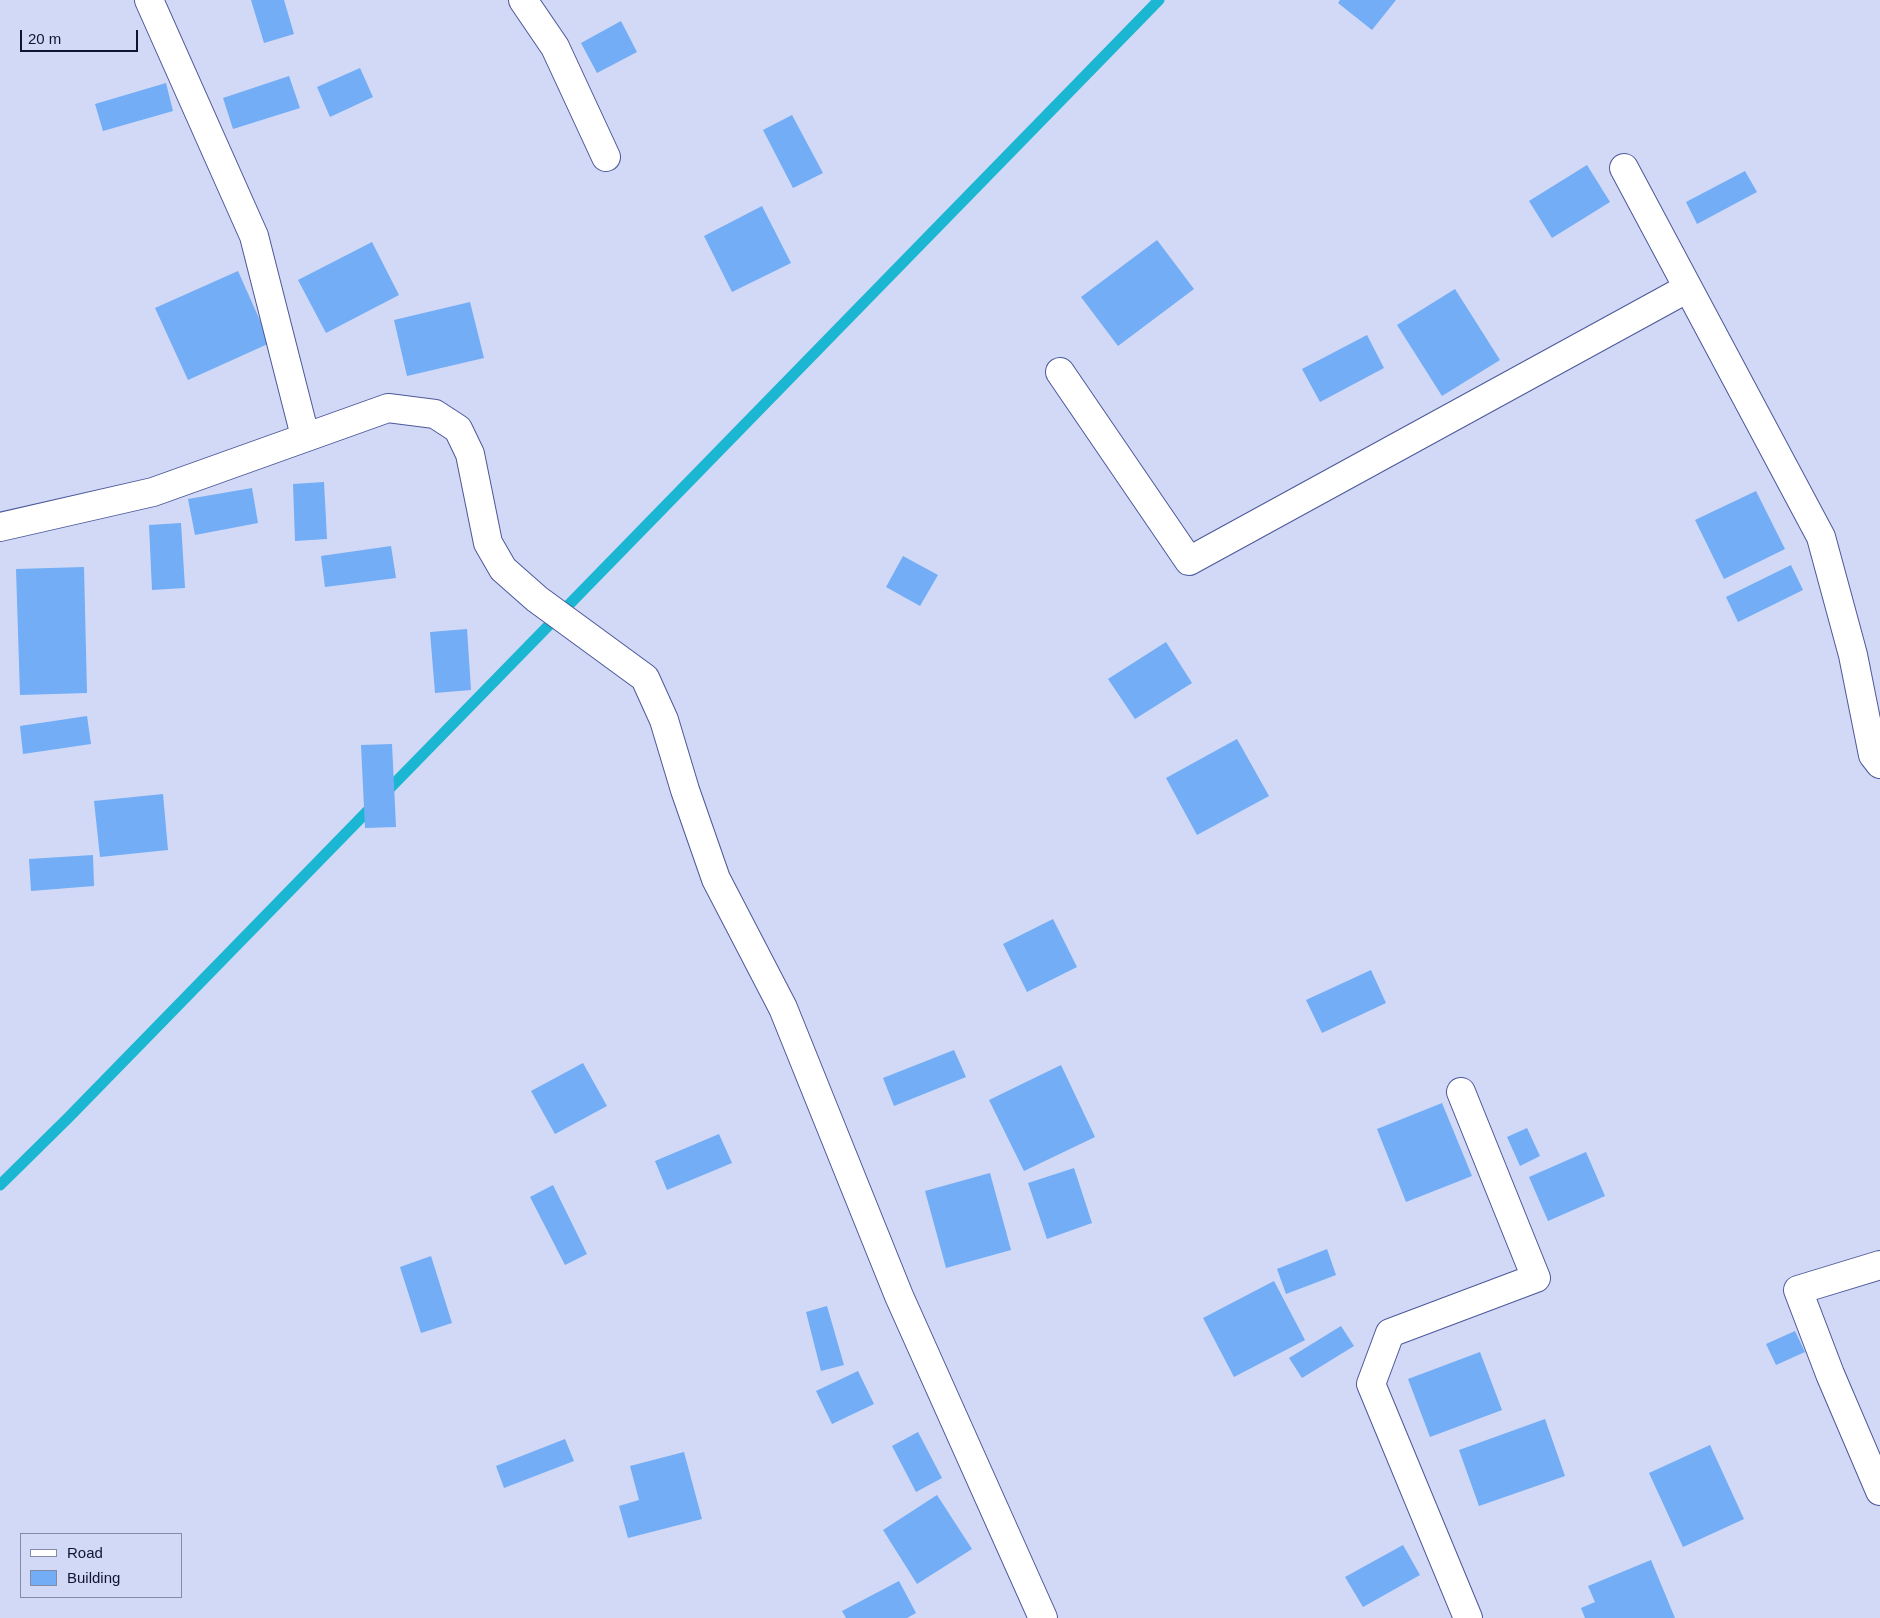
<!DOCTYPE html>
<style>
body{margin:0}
#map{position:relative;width:1880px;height:1618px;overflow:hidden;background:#d1d9f7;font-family:Arial,sans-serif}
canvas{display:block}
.legend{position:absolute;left:20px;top:1533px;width:162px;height:65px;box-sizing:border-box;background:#d1d9f7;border:1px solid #848ba7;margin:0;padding:6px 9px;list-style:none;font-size:15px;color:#10152f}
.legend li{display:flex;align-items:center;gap:10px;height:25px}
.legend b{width:25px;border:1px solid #848ba7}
.scale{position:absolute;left:20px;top:30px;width:118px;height:22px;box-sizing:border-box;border:2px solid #10152f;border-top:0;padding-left:6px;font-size:15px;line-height:18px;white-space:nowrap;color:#10152f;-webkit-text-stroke:4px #d1d9f7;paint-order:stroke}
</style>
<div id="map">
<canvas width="1880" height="1618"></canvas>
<ul class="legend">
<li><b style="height:6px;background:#fff"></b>Road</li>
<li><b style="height:14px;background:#72adf5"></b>Building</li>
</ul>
<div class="scale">20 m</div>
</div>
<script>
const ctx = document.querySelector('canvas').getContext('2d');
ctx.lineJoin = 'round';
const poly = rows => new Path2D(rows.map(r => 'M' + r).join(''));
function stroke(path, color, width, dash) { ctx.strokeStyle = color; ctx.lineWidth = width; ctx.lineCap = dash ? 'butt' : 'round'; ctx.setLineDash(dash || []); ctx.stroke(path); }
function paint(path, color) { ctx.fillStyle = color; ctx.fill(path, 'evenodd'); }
stroke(poly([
 [0,1185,68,1118,1159,0]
]), '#1bb6d1', 11);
paint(poly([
 [251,0,284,0,294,34,264,43],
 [1340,0,1396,0,1372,30,1338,3],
 [621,21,637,52,597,73,581,43],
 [360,68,373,97,330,117,317,87],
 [289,76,300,108,233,129,223,98],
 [166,83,173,111,103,131,95,104],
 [792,115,823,173,793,188,763,130],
 [1587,165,1610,202,1552,238,1529,201],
 [1745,171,1757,192,1697,224,1686,202],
 [762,206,791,263,732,292,704,236],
 [1157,240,1194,289,1118,346,1081,297],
 [372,242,399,295,326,333,298,280],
 [238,271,270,343,188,380,155,308],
 [1455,289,1500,360,1442,396,1397,325],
 [470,302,484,358,407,376,394,320],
 [1367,335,1384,368,1320,402,1302,369],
 [324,482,327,539,295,541,293,484],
 [252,488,258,523,195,535,188,499],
 [1756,491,1785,549,1724,579,1695,520],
 [181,523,185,588,152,590,149,525],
 [391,546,396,578,325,587,321,556],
 [903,556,938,575,920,606,886,587],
 [1791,565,1803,590,1738,622,1726,597],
 [84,567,87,693,20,695,16,569],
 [467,629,471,690,435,693,430,632],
 [1166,642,1192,683,1135,719,1108,679],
 [87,716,91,744,23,754,20,726],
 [1237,739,1269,796,1197,835,1166,778],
 [392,744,396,827,365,828,361,745],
 [163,794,168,850,100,857,94,801],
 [93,855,94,886,31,891,29,859],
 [1053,919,1077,967,1027,992,1003,944],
 [1371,970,1386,1003,1322,1033,1306,1000],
 [954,1050,966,1077,894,1106,883,1078],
 [583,1063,607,1106,555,1134,531,1091],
 [1061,1065,1095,1137,1024,1171,989,1100],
 [1442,1103,1472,1176,1406,1202,1377,1129],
 [1527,1128,1540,1156,1520,1166,1507,1137],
 [719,1134,732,1163,667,1190,655,1161],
 [1586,1152,1605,1196,1548,1221,1529,1177],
 [1074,1168,1092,1223,1047,1239,1028,1183],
 [990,1173,1011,1250,946,1268,925,1191],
 [553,1185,587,1254,565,1265,530,1197],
 [1327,1249,1336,1275,1286,1294,1277,1269],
 [431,1256,452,1323,421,1333,400,1267],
 [1274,1281,1305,1340,1234,1377,1203,1318],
 [827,1306,844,1365,821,1371,806,1312],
 [1341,1326,1354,1346,1302,1378,1289,1358],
 [1795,1331,1805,1352,1776,1365,1766,1344],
 [1480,1352,1502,1410,1430,1437,1408,1379],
 [858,1371,874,1404,832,1424,816,1391],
 [1545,1419,1565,1476,1479,1506,1459,1450],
 [918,1432,942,1478,916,1492,892,1446],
 [565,1439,574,1461,504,1488,496,1466],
 [1710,1445,1744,1519,1683,1547,1649,1473],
 [684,1452,702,1519,628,1538,619,1506,639,1500,630,1466],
 [937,1495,972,1549,917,1584,883,1530],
 [1403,1545,1420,1575,1363,1607,1345,1577],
 [1651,1560,1675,1618,1585,1618,1581,1608,1595,1602,1588,1586],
 [899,1581,916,1613,907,1618,846,1618,842,1611]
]), '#72adf5');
const minor = poly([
 [149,0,254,236,305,436],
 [523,0,555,47,606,157],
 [1624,168,1821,537,1853,655,1873,755,1880,764],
 [1060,372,1189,561,1688,288],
 [0,527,153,492,388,408,435,414,458,429,470,454,488,543,503,569,537,599,645,678,664,720,685,790,716,879,783,1008,899,1296,1043,1618],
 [1461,1092,1536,1278,1390,1333,1371,1384,1468,1618],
 [1880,1265,1798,1290,1830,1374,1880,1491]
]);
stroke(minor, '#4c5899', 30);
stroke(minor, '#fff', 28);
</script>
